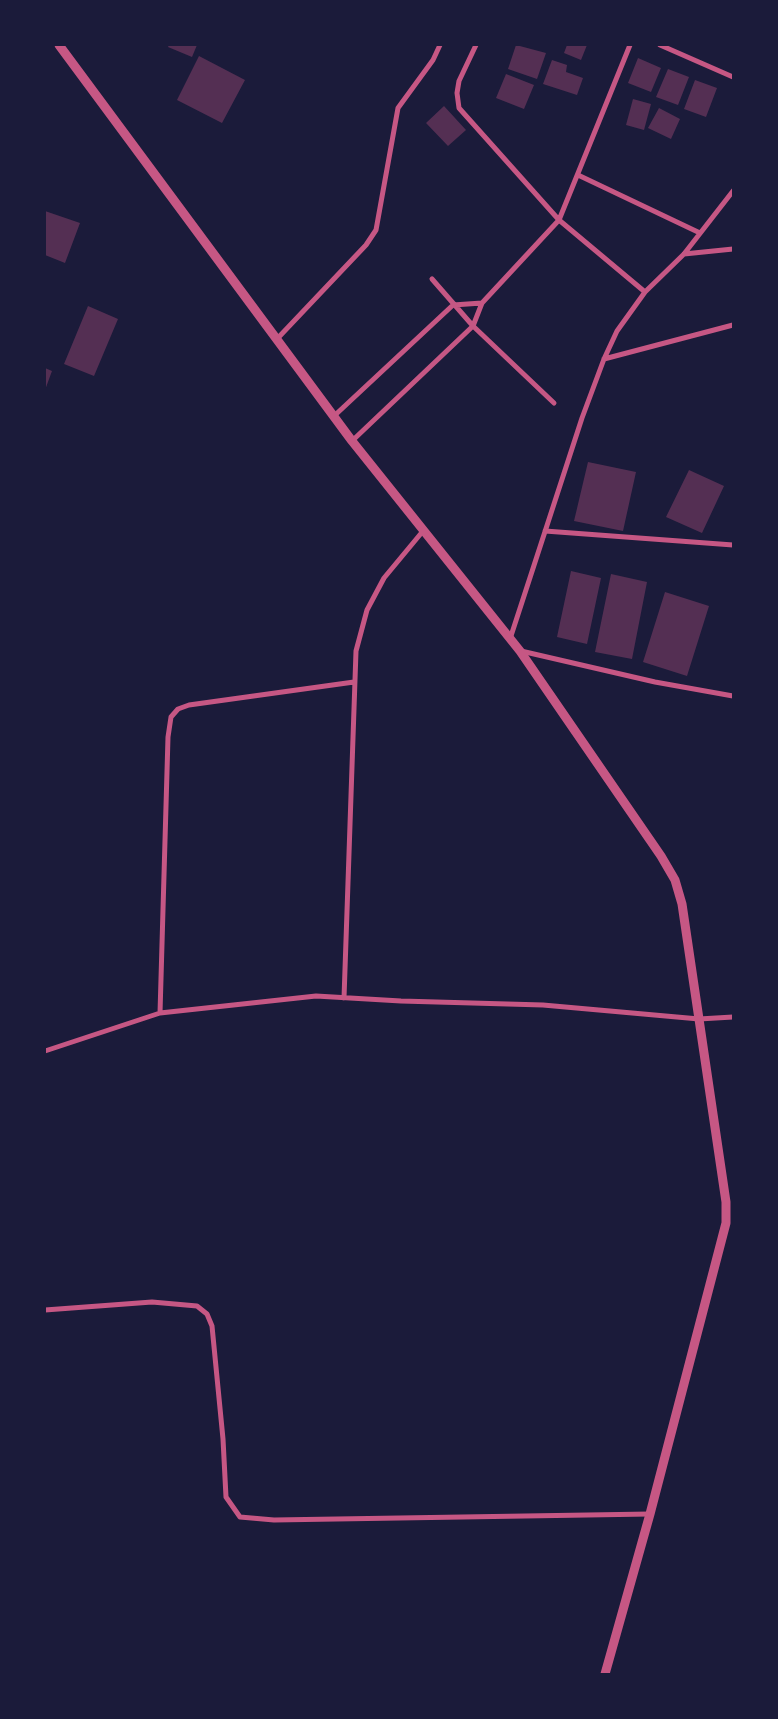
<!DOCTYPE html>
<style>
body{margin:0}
#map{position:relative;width:778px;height:1719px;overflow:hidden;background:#1b1b3a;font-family:"Work Sans",sans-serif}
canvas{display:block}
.frame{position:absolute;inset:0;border:46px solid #1b1b3a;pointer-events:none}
</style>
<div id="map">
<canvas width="778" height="1719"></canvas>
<div class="frame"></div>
</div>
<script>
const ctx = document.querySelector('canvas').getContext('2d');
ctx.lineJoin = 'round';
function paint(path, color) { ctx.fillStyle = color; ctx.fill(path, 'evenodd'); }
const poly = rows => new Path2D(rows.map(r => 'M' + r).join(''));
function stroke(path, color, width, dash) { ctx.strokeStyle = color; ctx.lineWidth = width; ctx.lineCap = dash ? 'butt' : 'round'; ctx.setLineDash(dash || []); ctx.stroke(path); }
paint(poly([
 [169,45,197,45,192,57,168,47],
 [516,45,546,53,537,79,508,69],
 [567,45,587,45,581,60,564,53],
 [199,56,245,80,222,123,177,100],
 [638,58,661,68,651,92,628,83],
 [552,60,567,65,566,72,583,78,577,95,543,84],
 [668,69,689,77,678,105,656,97],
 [506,74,534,85,524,109,496,98],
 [695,80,717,88,706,117,684,109],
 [633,99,651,104,644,130,626,125],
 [444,106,466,130,448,146,426,123],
 [659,108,680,119,671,139,648,128],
 [45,211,80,223,65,263,45,255],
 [88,306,118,319,94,376,64,364],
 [45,368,52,371,45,390],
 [588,462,636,472,623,531,574,521],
 [689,470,724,486,702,533,666,517],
 [571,571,601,578,587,644,557,637],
 [611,574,647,582,632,659,595,652],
 [665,592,709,606,687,676,643,662]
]), '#542f53');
stroke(poly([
 [476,45,459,81,457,93,459,108,559,220,645,292],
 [660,45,733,77],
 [578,175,700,233],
 [684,254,733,249],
 [432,279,473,326,554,403],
 [276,340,366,245,376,230,398,108,433,60,440,45],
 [604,359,733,325],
 [333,417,453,305,482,303],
 [352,441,473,326,482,303,559,220,630,45],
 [545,531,733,545],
 [510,639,582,418,604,359,617,331,645,292,684,254,733,191],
 [521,651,655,682,733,696],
 [344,998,356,651,367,610,384,578,423,531],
 [160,1013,168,737,171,717,178,709,189,705,354,682],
 [45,1051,160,1013,316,996,401,1001,543,1005,699,1019,733,1017],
 [45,1310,152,1302,197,1306,207,1314,212,1326,223,1439,226,1497,240,1517,274,1520,650,1514]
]), '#c65784', 5);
stroke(poly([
 [59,45,352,441,520,651,661,856,675,880,682,904,726,1202,726,1223,650,1514,605,1674]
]), '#c65784', 9);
</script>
